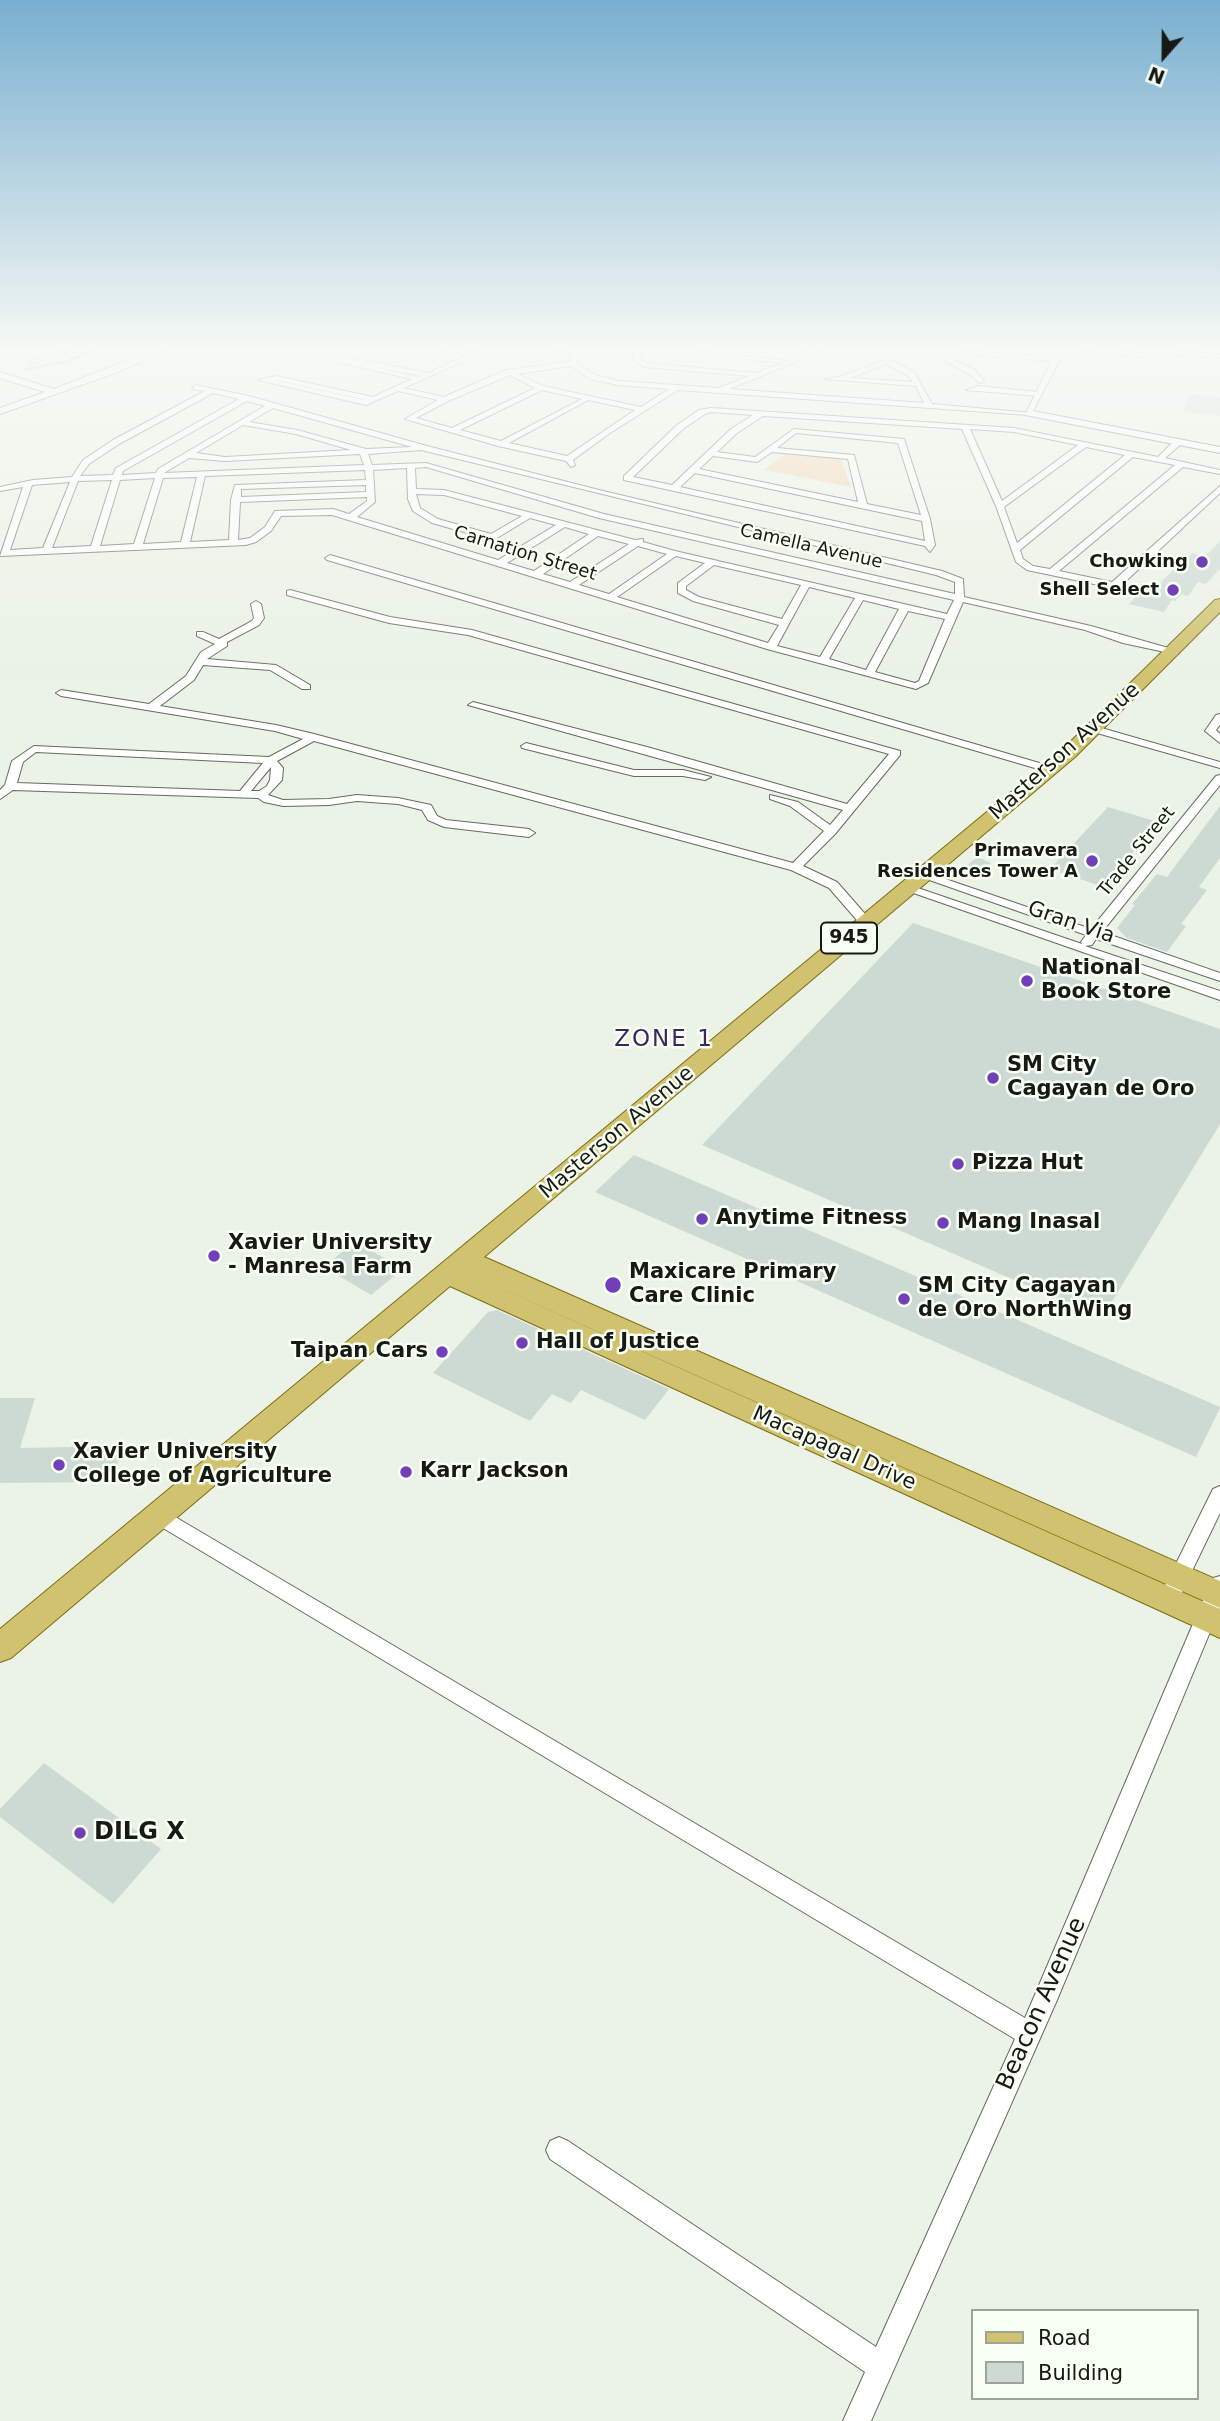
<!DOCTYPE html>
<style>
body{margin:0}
#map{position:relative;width:1220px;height:2421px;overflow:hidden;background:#ebf2e6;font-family:"DejaVu Sans",sans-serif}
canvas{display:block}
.legend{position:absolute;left:971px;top:2309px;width:228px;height:91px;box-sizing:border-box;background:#f8fff3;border:2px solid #9ea39a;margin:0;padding:9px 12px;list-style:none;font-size:21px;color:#171915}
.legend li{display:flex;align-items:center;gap:14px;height:35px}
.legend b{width:35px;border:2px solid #9ea39a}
.north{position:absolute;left:1129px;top:21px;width:70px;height:70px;-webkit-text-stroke:5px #f8fff3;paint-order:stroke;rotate:201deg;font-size:19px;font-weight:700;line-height:28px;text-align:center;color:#171915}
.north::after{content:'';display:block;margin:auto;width:24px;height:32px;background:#171915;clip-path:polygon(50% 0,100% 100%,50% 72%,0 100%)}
</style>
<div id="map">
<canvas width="1220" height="2421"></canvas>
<ul class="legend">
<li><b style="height:9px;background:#d0c26f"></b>Road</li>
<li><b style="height:19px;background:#ccdad3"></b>Building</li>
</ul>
<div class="north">N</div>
</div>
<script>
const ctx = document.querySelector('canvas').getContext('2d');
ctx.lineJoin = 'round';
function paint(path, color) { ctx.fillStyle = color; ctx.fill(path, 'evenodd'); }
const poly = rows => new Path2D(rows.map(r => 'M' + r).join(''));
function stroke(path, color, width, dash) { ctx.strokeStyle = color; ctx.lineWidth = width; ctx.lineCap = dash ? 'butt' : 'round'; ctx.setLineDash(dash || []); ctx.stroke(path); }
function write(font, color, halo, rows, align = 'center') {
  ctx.font = font + ' "DejaVu Sans",sans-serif'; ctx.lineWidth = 5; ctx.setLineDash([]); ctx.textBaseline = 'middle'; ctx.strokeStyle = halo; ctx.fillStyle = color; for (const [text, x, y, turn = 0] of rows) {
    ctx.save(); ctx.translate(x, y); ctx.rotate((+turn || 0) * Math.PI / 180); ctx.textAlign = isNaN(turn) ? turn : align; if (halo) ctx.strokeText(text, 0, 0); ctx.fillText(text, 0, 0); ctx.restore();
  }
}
paint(poly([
 [785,454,841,459,851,487,764,470]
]), '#f4d4b4');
stroke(poly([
 [24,370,67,361,107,346]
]), '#71a7a9', 2.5);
paint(poly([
 [1189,394,1220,397,1220,416,1183,412],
 [1220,541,1220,569,1206,584,1198,582,1188,596,1182,594,1175,601,1172,600,1164,612,1129,604,1144,588,1153,590,1173,570,1177,571,1192,553,1205,556],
 [1220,806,1220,858,1199,887,1207,890,1181,924,1186,926,1167,952,1127,938,1117,928,1135,905,1132,904,1157,874,1167,877],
 [1108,807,1158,822,1104,887,1050,869],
 [977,857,991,863,976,877,961,871],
 [913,923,1220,1029,1220,1124,1102,1318,702,1145],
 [634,1155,1220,1407,1220,1408,1196,1457,595,1192],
 [355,1241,403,1269,371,1295,324,1267],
 [497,1310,669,1389,645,1420,581,1390,571,1403,552,1394,530,1421,433,1373,488,1312],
 [0,1398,35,1398,20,1448,122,1446,113,1482,0,1483],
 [44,1763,161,1849,113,1904,0,1817,0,1809]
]), '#ccdad3');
const minor = poly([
 [73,346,83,346,34,363,29,362,73,346],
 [427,346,441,346,472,353,488,346,497,346,404,388,444,397,506,370,569,362,572,353,530,346,574,349,575,346,581,346,576,363,595,375,618,381,719,388,749,376,644,367,632,358,638,346,645,346,639,358,646,363,756,373,783,363,679,352,683,346,690,346,687,350,789,361,811,352,777,346,798,346,823,351,729,389,924,403,916,386,825,379,839,377,885,360,894,362,914,372,932,404,1032,413,1028,415,678,390,610,433,573,460,575,465,571,467,566,461,498,446,405,419,438,400,398,391,366,405,258,380,276,376,373,397,412,379,332,361,332,359,341,356,428,373,466,356,427,346],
 [886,364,908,376,913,382,850,378,886,364],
 [365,365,421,376,419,377,365,365],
 [571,366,590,379,618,385,669,389,641,407,543,386,518,374,571,366],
 [510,375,535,388,452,428,416,418,448,401,510,375],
 [274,380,276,380,366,400,364,400,274,380],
 [542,390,582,399,501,441,460,430,542,390],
 [588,400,635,410,567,456,509,443,588,400],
 [1147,346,1153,346,1152,349,1220,354,1220,358,1151,353,1142,357,1059,348,1065,346,1142,353,1147,346],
 [939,349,1057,357,1060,359,1057,361,940,353,975,370,984,381,980,383,969,374,931,353,939,349],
 [195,385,249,396,427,446,603,491,942,571,963,579,964,597,1091,626,1179,651,1174,654,1123,643,1085,630,963,602,928,683,916,689,767,649,332,515,281,516,271,531,256,542,246,545,0,556,23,487,0,491,0,487,33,480,72,477,83,460,113,440,205,391,192,389,195,385],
 [213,393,239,399,116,468,113,475,80,476,89,464,119,444,213,393],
 [247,401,265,406,158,469,156,473,122,475,123,471,247,401],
 [273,408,412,447,366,449,297,430,249,422,273,408],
 [243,425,296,434,351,450,225,457,196,453,243,425],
 [421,450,936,575,955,582,955,594,604,514,426,463,372,465,368,454,421,450],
 [360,454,364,465,164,473,189,458,225,461,360,454],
 [426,467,599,518,954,600,947,614,675,551,643,542,643,539,635,540,444,490,416,489,415,468,426,467],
 [407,468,408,499,413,511,432,523,485,538,480,542,481,544,487,544,530,518,556,525,498,560,357,517,375,502,373,470,407,468],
 [365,470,366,480,235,485,231,500,229,540,190,542,205,476,365,470],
 [197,477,181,542,143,544,163,478,197,477],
 [155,478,134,544,100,546,120,480,155,478],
 [112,480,91,546,52,548,78,481,112,480],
 [70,482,43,548,10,550,32,485,70,482],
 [366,485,366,492,241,497,241,489,366,485],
 [416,494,444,495,522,516,491,534,438,519,420,508,416,494],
 [367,497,367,501,349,514,333,509,275,511,265,527,250,538,238,540,240,502,367,497],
 [565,527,589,534,534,571,507,563,565,527],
 [598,536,629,544,570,582,543,574,598,536],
 [638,546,667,554,609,594,579,585,638,546],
 [676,556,705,563,678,583,678,593,693,601,779,625,768,643,617,597,676,556],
 [714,565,801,585,782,619,699,597,686,590,686,586,714,565],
 [809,587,855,598,820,657,777,646,809,587],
 [863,600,899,609,866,670,829,659,863,600],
 [908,611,945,619,919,681,915,683,875,672,908,611],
 [978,386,1038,392,1042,394,1038,396,966,390,978,386],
 [711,408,1014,428,1158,457,1175,440,1181,440,1181,444,1165,458,1220,470,1220,474,1183,467,1059,571,1112,582,1220,486,1220,493,1126,581,1113,588,1027,570,1016,562,996,506,962,429,763,416,737,433,717,452,755,457,794,429,904,439,930,519,935,545,930,552,925,546,624,480,624,476,677,425,699,410,711,408],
 [711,412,753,415,731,429,672,485,633,477,683,429,705,414,711,412],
 [970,429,1014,432,1078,445,1002,501,970,429],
 [796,433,898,443,921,515,867,504,854,455,777,448,796,433],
 [1086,447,1125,455,1017,543,1004,507,1086,447],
 [772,452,848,459,858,502,699,469,713,456,757,462,772,452],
 [1133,457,1175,465,1050,569,1033,566,1023,559,1020,550,1133,457],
 [695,473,922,521,925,541,680,487,695,473],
 [330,555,1053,767,1055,769,1045,771,327,560,325,558,330,555],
 [290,590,390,617,472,630,900,751,900,755,835,834,803,866,837,882,873,923,867,927,862,926,829,888,791,870,314,741,277,761,283,768,282,780,268,795,283,800,329,799,357,795,398,798,431,805,437,816,446,820,529,829,535,833,529,837,444,827,428,820,422,810,398,804,357,801,329,805,283,806,264,802,258,798,13,790,0,799,0,790,5,785,12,761,34,746,269,757,303,739,275,731,61,696,56,693,61,690,149,704,186,676,201,652,215,644,197,636,197,632,203,632,219,639,252,621,254,618,251,604,256,601,261,604,264,618,259,625,227,642,227,646,207,659,276,665,310,685,310,689,302,689,270,670,203,665,194,680,160,706,276,725,314,734,793,863,824,831,790,806,770,799,770,795,798,802,830,825,843,810,468,705,473,702,647,747,847,804,889,754,468,635,389,623,287,595,287,591,290,590],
 [36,752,263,763,240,791,17,783,23,762,36,752],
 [271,767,270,780,267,786,259,791,251,791,271,767],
 [1220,714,1220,725,1216,730,1220,734,1220,743,1205,731,1216,715,1220,714],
 [1090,727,1098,727,1220,762,1220,768,1090,731,1090,727],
 [526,743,634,770,683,770,711,777,705,780,683,776,634,776,522,748,521,746,526,743],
 [1220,775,1220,785,1102,932,1220,973,1220,981,1096,939,1092,945,1085,946,1220,991,1220,1000,902,889,904,886,912,886,1082,944,1081,942,1086,935,918,876,924,872,928,873,1091,929,1216,776,1220,775],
 [1220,1486,1220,1513,1175,1606,1168,1609,1161,1606,1158,1600,1161,1594,1213,1489,1220,1486],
 [160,1508,1025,2018,1210,1584,1213,1578,1220,1576,1220,1608,1057,2000,871,2421,843,2421,865,2372,550,2159,546,2150,550,2141,559,2137,568,2141,876,2347,1015,2039,153,1522,151,1516,153,1510,160,1508]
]);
const tertiary = poly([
 [165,346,177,346,118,372,0,414,0,408,45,392,0,378,0,372,54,389,165,346],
 [1059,346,1067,346,1033,411,1220,447,1220,453,1025,415,1059,346]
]);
const primary = poly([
 [1220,599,1220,612,1075,757,484,1257,1220,1581,1220,1608,466,1273,1220,1609,1220,1638,450,1286,11,1658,0,1662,0,1629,1063,749,1215,600,1220,599]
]);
stroke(minor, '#656b61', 2);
stroke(tertiary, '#656b61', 2);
stroke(primary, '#7a6d11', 2);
paint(minor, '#fff');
paint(tertiary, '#fff');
paint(primary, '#d0c26f');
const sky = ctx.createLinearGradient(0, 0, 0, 685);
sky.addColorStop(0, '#78afcf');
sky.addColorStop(0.51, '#f6f9f4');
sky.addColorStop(1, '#f6f9f400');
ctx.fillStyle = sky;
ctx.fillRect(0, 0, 1220, 685);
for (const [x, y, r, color] of [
 [1202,562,7,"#7140b8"],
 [1173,590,7,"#7140b8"],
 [1092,861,7,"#7140b8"],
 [1027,981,7,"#7140b8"],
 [993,1078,7,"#7140b8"],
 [958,1164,7,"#7140b8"],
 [702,1219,7,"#7140b8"],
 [943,1223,7,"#7140b8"],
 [214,1256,7,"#7140b8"],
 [613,1285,9,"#7140b8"],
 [904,1299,7,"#7140b8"],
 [522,1343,7,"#7140b8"],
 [442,1352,7,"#7140b8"],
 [59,1465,7,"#7140b8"],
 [406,1472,7,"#7140b8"],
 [80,1833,7,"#7140b8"]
]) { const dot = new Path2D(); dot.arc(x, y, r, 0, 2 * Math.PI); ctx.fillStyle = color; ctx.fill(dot); stroke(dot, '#f8fff3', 2.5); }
write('18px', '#171915', '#f8fff3', [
 ["Camella Avenue",811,547,13],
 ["Carnation Street",525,554,17],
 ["Trade Street",1137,852,-51]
]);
write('bold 18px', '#171915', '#f8fff3', [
 ["Chowking",1188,562],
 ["Shell Select",1159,590],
 ["Primavera",1078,851],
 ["Residences Tower A",1078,872]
], 'right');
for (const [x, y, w] of [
 [849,938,56]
]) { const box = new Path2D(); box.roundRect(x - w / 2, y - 15.5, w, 31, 5); ctx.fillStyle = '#f8fff3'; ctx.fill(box); stroke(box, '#171915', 2); }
write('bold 19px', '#171915', null, [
 ["945",849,938]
]);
write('21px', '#171915', '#f8fff3', [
 ["Masterson Avenue",1065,752,-42],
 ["Gran Via",1071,923,19],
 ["Masterson Avenue",617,1133,-40],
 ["Macapagal Drive",834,1449,24]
]);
write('bold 21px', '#171915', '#f8fff3', [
 ["National",1041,969],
 ["Book Store",1041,993],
 ["SM City",1007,1066],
 ["Cagayan de Oro",1007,1090],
 ["Pizza Hut",972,1164],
 ["Anytime Fitness",716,1219],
 ["Mang Inasal",957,1223],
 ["Xavier University",228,1244],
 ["- Manresa Farm",228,1268],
 ["Maxicare Primary",629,1273],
 ["Care Clinic",629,1297],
 ["SM City Cagayan",918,1287],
 ["de Oro NorthWing",918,1311],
 ["Hall of Justice",536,1343],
 ["Taipan Cars",428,1352,"right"],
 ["Xavier University",73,1453],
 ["College of Agriculture",73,1477],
 ["Karr Jackson",420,1472]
], 'left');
ctx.letterSpacing = '2px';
write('23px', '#3c2661', '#f8fff3', [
 ["ZONE 1",664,1040]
]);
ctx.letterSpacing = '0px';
write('bold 24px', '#171915', '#f8fff3', [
 ["DILG X",94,1833]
], 'left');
write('24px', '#171915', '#f8fff3', [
 ["Beacon Avenue",1042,2004,-66]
]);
</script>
